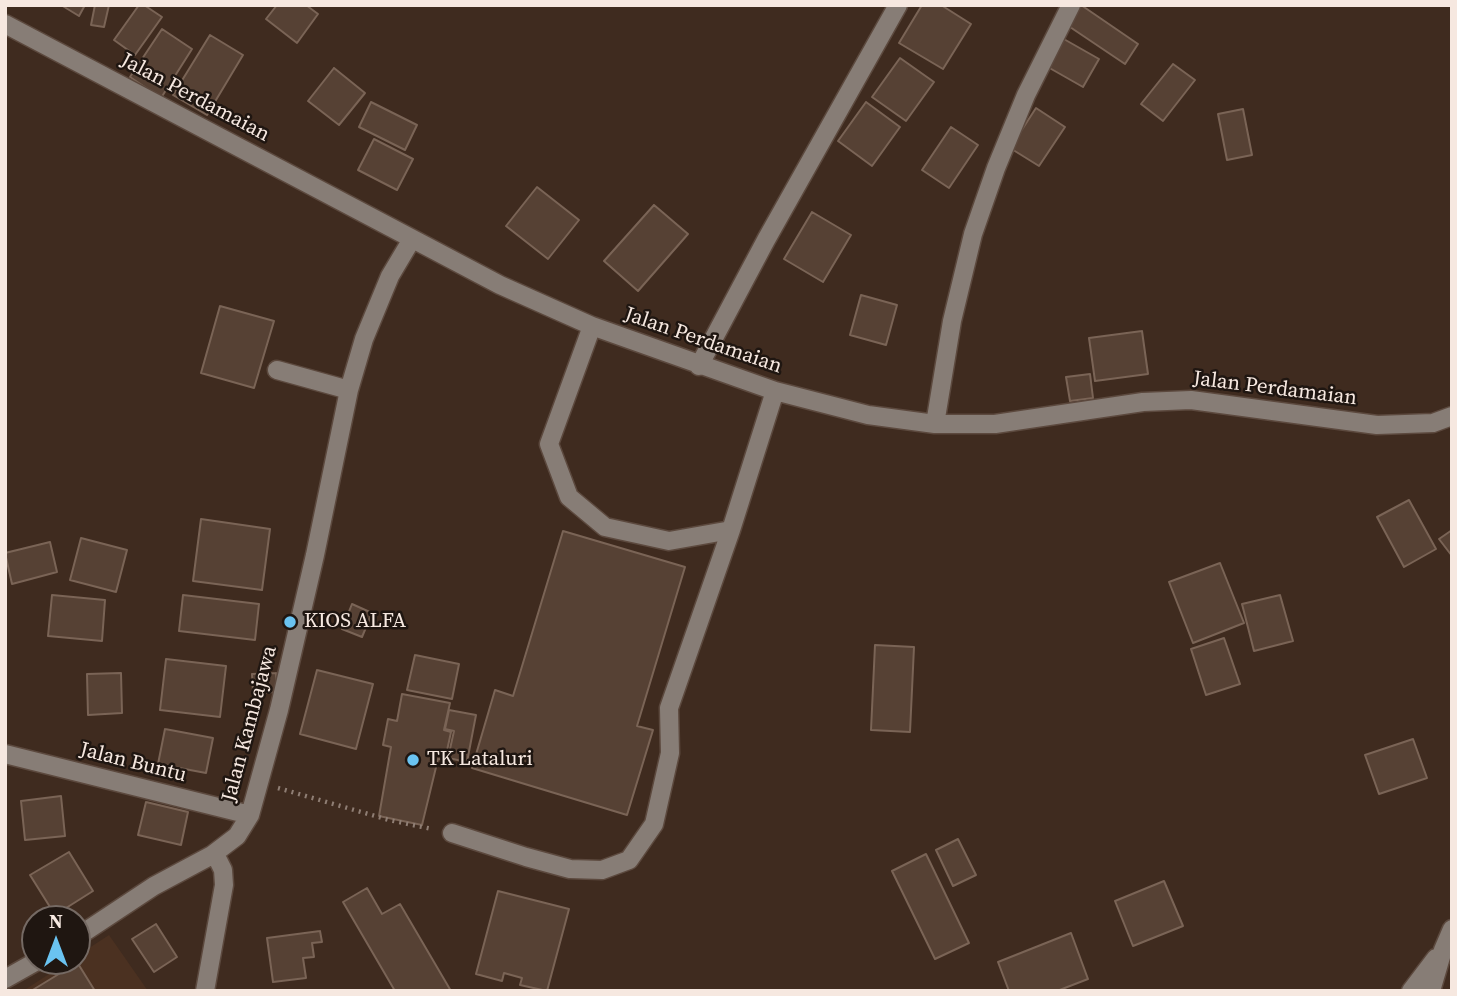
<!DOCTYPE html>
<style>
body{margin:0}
#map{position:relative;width:1457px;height:996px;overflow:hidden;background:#3f2b1f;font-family:"Source Serif 4",serif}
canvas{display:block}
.frame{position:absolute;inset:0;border:7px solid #f6e8e0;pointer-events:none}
.north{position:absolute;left:21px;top:905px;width:70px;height:70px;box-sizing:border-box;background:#1f1611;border:2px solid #756a64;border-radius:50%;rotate:0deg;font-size:19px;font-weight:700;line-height:28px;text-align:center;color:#f6e8e0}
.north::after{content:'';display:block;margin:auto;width:24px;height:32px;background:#6ac3f1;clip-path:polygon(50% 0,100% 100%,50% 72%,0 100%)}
</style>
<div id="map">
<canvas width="1457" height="996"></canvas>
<div class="frame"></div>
<div class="north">N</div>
</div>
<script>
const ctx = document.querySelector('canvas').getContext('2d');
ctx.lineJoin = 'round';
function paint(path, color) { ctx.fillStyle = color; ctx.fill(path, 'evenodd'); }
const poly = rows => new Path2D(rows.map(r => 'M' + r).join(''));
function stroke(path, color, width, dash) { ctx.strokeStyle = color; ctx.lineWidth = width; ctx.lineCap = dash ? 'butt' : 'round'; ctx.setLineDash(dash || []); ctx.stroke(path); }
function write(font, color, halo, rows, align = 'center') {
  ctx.font = font + ' "Source Serif 4",serif'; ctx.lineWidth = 5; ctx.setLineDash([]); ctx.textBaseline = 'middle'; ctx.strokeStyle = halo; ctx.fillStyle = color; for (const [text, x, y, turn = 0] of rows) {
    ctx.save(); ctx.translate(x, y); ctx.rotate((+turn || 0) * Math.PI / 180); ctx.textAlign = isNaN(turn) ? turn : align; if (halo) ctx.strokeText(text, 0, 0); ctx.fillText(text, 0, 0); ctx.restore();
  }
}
paint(poly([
 [109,935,148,991,23,991,69,961,77,961,77,956]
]), '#4b3121');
const building = poly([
 [61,5,85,5,79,16,61,5],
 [95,5,109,5,104,27,91,25,95,5],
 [139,5,144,5,162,17,135,55,114,40,139,5],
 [277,5,306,5,318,14,297,43,266,19,277,5],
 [922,5,941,5,971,24,943,69,899,43,922,5],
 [1081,5,1138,44,1125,64,1067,25,1081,5],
 [162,29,192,49,161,98,130,77,162,29],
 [210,35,243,55,207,115,173,95,210,35],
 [1062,38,1099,59,1083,87,1046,66,1062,38],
 [900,58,934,82,906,121,872,97,900,58],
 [1173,64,1195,80,1163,121,1141,104,1173,64],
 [334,68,365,93,339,125,308,101,334,68],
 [371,102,417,125,405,150,359,127,371,102],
 [866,102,900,127,872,166,838,141,866,102],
 [1036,108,1065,127,1039,166,1010,148,1036,108],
 [1243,109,1252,155,1227,160,1218,114,1243,109],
 [951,127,978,145,949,188,922,170,951,127],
 [374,139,413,159,397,190,358,170,374,139],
 [537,187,579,220,548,259,506,226,537,187],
 [654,205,688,234,638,291,604,261,654,205],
 [812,212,851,235,823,282,784,259,812,212],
 [861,295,897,305,886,345,850,335,861,295],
 [220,306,274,321,254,388,201,373,220,306],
 [1142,331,1148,374,1095,381,1089,338,1142,331],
 [1090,374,1093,398,1070,401,1066,377,1090,374],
 [1409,500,1436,549,1404,567,1377,517,1409,500],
 [201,519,270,529,262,590,193,581,201,519],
 [1452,530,1452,556,1439,539,1452,530],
 [563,531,685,567,637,726,653,730,627,815,472,768,495,690,513,696,563,531],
 [81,538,127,550,116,592,70,580,81,538],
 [50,542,57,572,12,584,5,553,50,542],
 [1220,563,1244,623,1193,643,1169,582,1220,563],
 [52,595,105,600,102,641,48,636,52,595],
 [183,595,259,604,255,640,179,631,183,595],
 [1280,595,1293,641,1254,651,1242,604,1280,595],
 [352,604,372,613,362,637,342,629,352,604],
 [1224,638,1240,684,1206,695,1191,649,1224,638],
 [875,645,914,647,910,732,871,730,875,645],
 [415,655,459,664,452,699,407,690,415,655],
 [166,659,226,666,220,717,160,710,166,659],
 [317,670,373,684,356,749,300,734,317,670],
 [121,673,122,713,88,715,87,674,121,673],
 [276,673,277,692,253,693,252,674,276,673],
 [402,694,450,703,444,730,451,732,445,760,438,759,422,825,379,816,391,747,383,745,388,719,397,721,402,694],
 [449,710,476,715,467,762,448,758,454,731,445,729,449,710],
 [165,729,213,738,206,773,158,764,165,729],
 [1413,739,1427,778,1379,794,1365,755,1413,739],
 [61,796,65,836,25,840,21,801,61,796],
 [146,802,188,812,181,845,138,835,146,802],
 [958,839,976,875,953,886,936,850,958,839],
 [69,852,93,891,55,915,30,875,69,852],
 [926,854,969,943,935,959,892,871,926,854],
 [1164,881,1183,926,1133,946,1115,901,1164,881],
 [367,888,382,914,400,904,451,991,395,991,343,902,367,888],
 [498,891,569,909,547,991,520,985,522,978,504,973,502,981,476,974,498,891],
 [156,924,177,957,154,972,132,939,156,924],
 [320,931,322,942,312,943,314,957,303,958,306,978,273,982,267,938,320,931],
 [1071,933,1088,979,1057,991,1009,991,998,962,1071,933],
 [77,962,95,991,31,991,67,969,77,962]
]);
paint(building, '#564134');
stroke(building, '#7a6456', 2);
const minor = poly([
 [5,24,500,285,592,326,775,391,868,415,935,424,995,424,1143,402,1191,400,1377,425,1433,423,1452,416],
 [592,326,549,444,569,497,605,527,669,541,731,530],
 [699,366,766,240,898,5],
 [277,370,349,390],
 [935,424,952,321,973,234,996,168,1026,95,1071,5],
 [5,754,250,815],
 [452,833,526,857,570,869,602,870,629,860,654,824,670,753,669,708,731,530,775,391],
 [77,937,154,886,212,855,237,836,250,815,279,710,315,555,349,390,364,339,390,276,412,239],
 [5,979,37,961],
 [205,991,224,885,223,870,218,860,212,855],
 [1411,991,1436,958],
 [1431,991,1443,950,1452,929]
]);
stroke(minor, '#5c493e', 21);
stroke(poly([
 [278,788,389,820,432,829]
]), '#8f7e74', 4.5, [2, 5]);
stroke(minor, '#877d76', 18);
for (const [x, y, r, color] of [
 [290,622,7,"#6ac3f1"],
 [413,760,7,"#6ac3f1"]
]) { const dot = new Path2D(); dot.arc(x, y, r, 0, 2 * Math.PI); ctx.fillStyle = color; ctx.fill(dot); stroke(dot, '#1f1611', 2.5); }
write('21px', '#f6e8e0', '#1f1611', [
 ["Jalan Perdamaian",195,98,28],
 ["Jalan Perdamaian",703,341,19],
 ["Jalan Perdamaian",1275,389,7],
 ["Jalan Kambajawa",250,724,-75],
 ["Jalan Buntu",133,763,14]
]);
write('21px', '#f6e8e0', '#1f1611', [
 ["KIOS ALFA",304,622],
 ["TK Lataluri",427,760]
], 'left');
</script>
